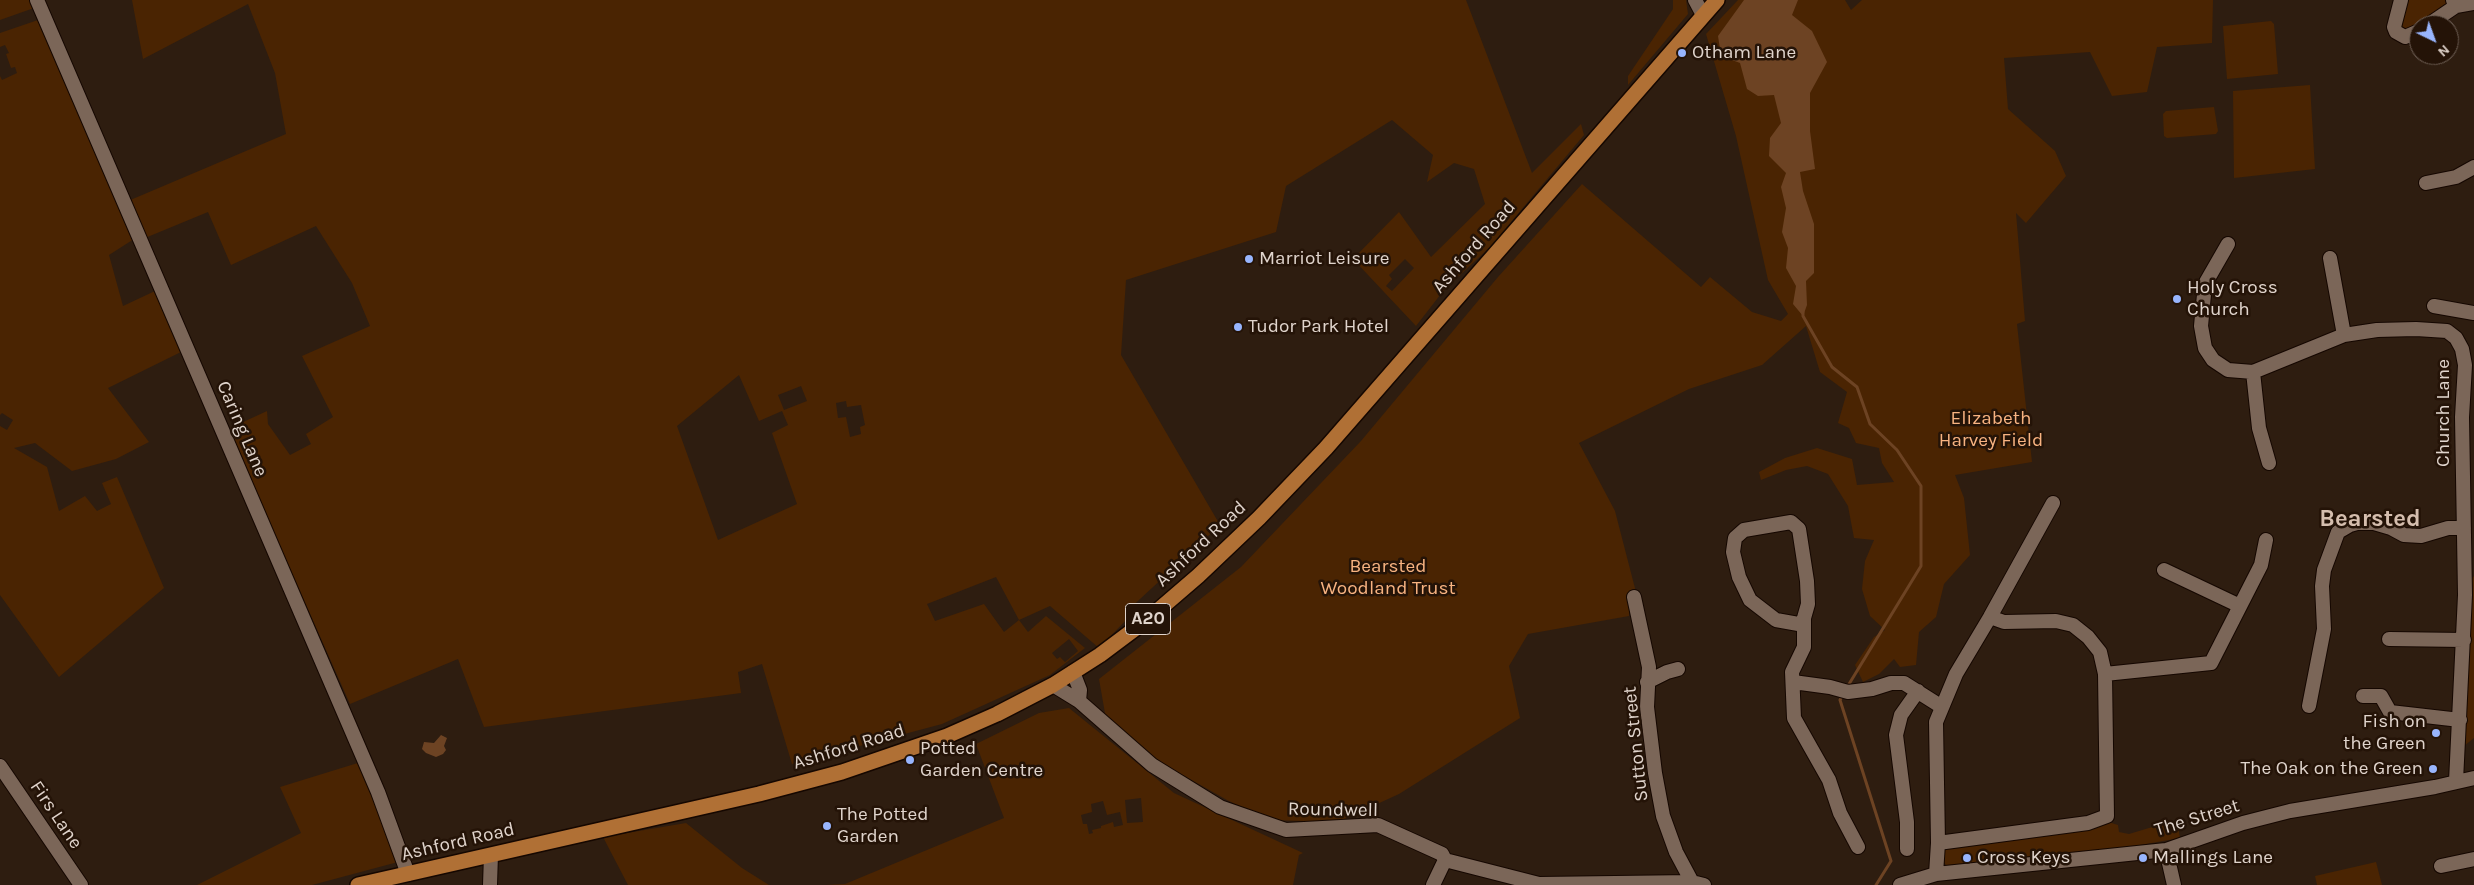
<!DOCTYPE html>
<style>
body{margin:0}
#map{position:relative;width:2474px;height:885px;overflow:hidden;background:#2e1d10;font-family:Karla,sans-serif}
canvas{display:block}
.north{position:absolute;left:2409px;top:15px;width:50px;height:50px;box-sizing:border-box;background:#241307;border:1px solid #6f6056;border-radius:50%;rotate:138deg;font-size:14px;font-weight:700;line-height:20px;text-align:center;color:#e0d4cc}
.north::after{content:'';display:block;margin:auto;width:18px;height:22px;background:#98b5fd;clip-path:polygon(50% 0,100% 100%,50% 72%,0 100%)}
</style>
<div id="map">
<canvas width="2474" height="885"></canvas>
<div class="north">N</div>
</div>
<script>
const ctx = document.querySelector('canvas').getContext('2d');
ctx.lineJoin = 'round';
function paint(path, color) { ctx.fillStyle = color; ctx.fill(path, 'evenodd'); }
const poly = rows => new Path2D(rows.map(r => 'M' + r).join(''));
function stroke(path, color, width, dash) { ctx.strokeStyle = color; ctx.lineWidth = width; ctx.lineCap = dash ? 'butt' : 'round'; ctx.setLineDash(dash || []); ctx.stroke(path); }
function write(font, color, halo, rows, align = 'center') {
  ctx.font = font + ' Karla,sans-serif'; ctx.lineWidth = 5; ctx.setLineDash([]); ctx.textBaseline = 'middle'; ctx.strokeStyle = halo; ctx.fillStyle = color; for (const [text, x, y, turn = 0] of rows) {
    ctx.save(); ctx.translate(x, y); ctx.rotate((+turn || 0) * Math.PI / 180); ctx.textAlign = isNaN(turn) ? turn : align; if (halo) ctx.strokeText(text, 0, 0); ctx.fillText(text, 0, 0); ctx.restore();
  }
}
paint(poly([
 [0,0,30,0,34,8,0,20],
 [132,0,1466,0,1532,173,1581,124,1584,135,1490,247,1444,290,1416,326,1353,259,1399,212,1431,257,1485,204,1474,169,1454,163,1427,182,1433,155,1392,120,1286,186,1276,232,1126,280,1121,355,1220,525,1126,612,1129,617,1099,648,1050,606,1019,620,1028,632,1046,616,1085,648,1050,675,942,724,792,764,762,664,738,672,741,693,484,727,458,659,350,704,228,429,267,411,268,424,290,455,311,444,306,434,333,417,302,356,370,326,352,283,316,226,231,265,208,212,145,238,128,201,286,134,275,73,248,4,143,59],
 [1405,259,1414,268,1392,291,1386,286,1392,279,1389,275],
 [739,375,759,421,782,411,788,425,772,433,797,504,718,540,677,426],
 [801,386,807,401,784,410,778,395],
 [846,401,847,407,861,405,865,425,860,427,861,434,850,437,846,417,838,418,836,403],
 [996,577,1019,620,1004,632,984,604,935,621,927,604],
 [1069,639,1078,651,1065,662,1060,657,1057,659,1052,653],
 [1673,0,1686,0,1688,14,1628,85,1628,76,1673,9],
 [1738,0,1845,0,1851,10,1862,0,2213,0,2212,43,2157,47,2147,92,2112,96,2090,52,2004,58,2008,109,2055,151,2066,176,2026,223,2016,213,2025,321,2017,324,2032,462,1955,475,1964,498,1970,555,1944,584,1936,617,1919,632,1916,665,1900,667,1894,659,1879,674,1863,682,1855,665,1874,637,1885,630,1870,616,1862,589,1865,561,1874,540,1854,538,1848,506,1828,474,1807,466,1786,470,1761,480,1759,472,1785,458,1817,448,1852,459,1857,485,1894,482,1882,463,1879,448,1856,443,1849,428,1838,423,1847,392,1820,372,1806,326,1762,365,1689,389,1579,443,1615,511,1637,596,1630,598,1629,616,1528,634,1509,666,1520,718,1399,794,1338,822,1268,820,1227,800,1151,757,1106,719,1099,679,1241,567,1361,441,1498,277,1582,184,1701,287,1710,277,1752,312,1781,321,1788,314,1768,280,1736,136,1706,34],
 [2404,0,2451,0,2423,25,2409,31,2400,29],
 [38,20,134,239,109,255,123,306,155,291,181,352,108,388,149,442,116,459,72,471,35,443,14,448,47,467,59,511,85,496,97,511,111,504,102,483,117,477,164,588,59,677,0,595,0,426,7,430,13,420,2,413,0,415,0,76,2,80,17,73,15,67,11,68,6,54,9,53,5,45,0,47,0,33],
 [2271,21,2274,24,2278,74,2227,79,2223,26],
 [2310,85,2315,169,2234,178,2233,91],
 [2214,107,2218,131,2216,134,2167,138,2164,136,2163,114,2166,111],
 [2474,576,2474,738,2464,746,2469,582],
 [1069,708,1174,793,1303,853,1299,855,1293,885,826,885,845,884,1004,818,976,744,1039,713],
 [1141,798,1143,822,1127,823,1125,800],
 [1103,801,1107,815,1120,812,1123,825,1114,827,1113,822,1101,826,1101,828,1092,830,1093,833,1089,834,1087,824,1083,824,1081,815,1092,812,1091,804],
 [361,762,398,862,312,885,197,885,301,833,280,787],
 [2105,821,2118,825,2119,832,2129,834,2169,822,2178,826,2180,838,2129,847,1952,866,1946,865,1941,859,1944,846],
 [686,823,742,868,769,885,628,885,603,837],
 [2376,862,2382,885,2317,885,2315,876]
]), '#4a2402');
paint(poly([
 [1744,0,1798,0,1792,15,1812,31,1827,62,1810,93,1810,131,1815,169,1800,172,1803,191,1814,224,1814,273,1806,281,1807,305,1803,316,1793,304,1796,286,1786,268,1788,248,1782,232,1786,208,1781,187,1786,173,1769,156,1770,138,1781,123,1774,95,1758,96,1747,89,1740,63,1721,56,1718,36],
 [441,735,447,738,444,746,446,750,443,754,436,757,426,753,422,749,424,742,434,743]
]), '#6d4323');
stroke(poly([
 [1803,312,1803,316,1832,367,1857,387,1870,424,1897,450,1921,486,1921,566,1846,689],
 [1843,694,1840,700,1891,861,1876,885]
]), '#6d4323', 3);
const minor = poly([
 [37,0,378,792,408,874],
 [1695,0,1703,15],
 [2401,0,2394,27,2396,32,2405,37,2419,31],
 [2453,0,2456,6,2474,3],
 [2428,25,2456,6],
 [2426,183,2456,177,2474,167],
 [2228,244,2205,284,2201,326,2205,348,2213,360,2228,370,2253,372,2344,335,2377,330,2416,329,2447,331,2456,338,2462,349,2465,365,2462,417,2465,595,2456,781],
 [2330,258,2344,335],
 [2434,306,2474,313],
 [2253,372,2259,428,2269,463],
 [2164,570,2240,606],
 [1634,597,1649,667,1647,707,1655,773,1663,816,1676,852,1692,882],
 [1804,625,1776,620,1750,600,1739,577,1733,552,1735,538,1744,530,1791,522,1799,529,1807,581,1808,604,1804,618,1804,647,1792,672,1794,718,1829,780,1840,813,1858,847],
 [2389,639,2464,640],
 [1073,672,1080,690,1079,701],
 [2105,674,2211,663,2261,565,2266,540],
 [1647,682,1667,672,1678,669],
 [1793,682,1830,687,1848,692,1872,689,1891,683,1904,683,1942,707],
 [1053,685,1079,701,1152,765,1220,807,1286,830,1378,825,1442,854,1445,860,1539,884,1692,882,1704,885],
 [2363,696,2381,696,2390,712,2460,720],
 [2309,706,2324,629,2322,586,2324,570,2338,532,2350,525,2357,523,2374,523,2391,528,2404,535,2421,536,2448,528,2464,528],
 [0,766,81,885],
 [1938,843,2088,823,2107,816,2105,674,2100,652,2088,637,2073,625,2056,621,2004,622,1990,617],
 [1907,849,1907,822,1896,735,1901,715,1918,691],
 [2166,850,2174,885],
 [2441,866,2474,859],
 [1936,874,1938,843,1936,722,1956,674,1990,617,2053,503],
 [490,885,491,855],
 [1433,885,1445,860],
 [1900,885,1936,874,2166,850,2243,823,2290,811,2435,787,2474,778]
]);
const major = poly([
 [358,885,759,794,842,772,947,736,997,714,1053,685,1100,655,1148,619,1198,576,1259,518,1326,448,1717,0]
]);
stroke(minor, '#150700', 16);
stroke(major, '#150700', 18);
stroke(minor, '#7b6658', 14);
stroke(major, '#b07035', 15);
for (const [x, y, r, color] of [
 [1682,53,5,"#98b5fd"],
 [1249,259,5,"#98b5fd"],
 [2177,299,5,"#98b5fd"],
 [1238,327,5,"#98b5fd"],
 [2436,733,5,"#98b5fd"],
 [910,760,5,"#98b5fd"],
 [2433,769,5,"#98b5fd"],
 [827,826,5,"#98b5fd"],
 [1967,858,5,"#98b5fd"],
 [2143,858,5,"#98b5fd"]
]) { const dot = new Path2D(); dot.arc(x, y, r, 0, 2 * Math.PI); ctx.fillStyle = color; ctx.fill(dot); stroke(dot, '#241307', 2); }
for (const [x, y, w] of [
 [1148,619,45]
]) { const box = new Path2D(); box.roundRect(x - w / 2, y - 15.5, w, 31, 4); ctx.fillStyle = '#241307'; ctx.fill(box); stroke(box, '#e0d4cc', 1); }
write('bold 18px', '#e0d4cc', null, [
 ["A20",1148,619]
]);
write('19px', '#e0d4cc', '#241307', [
 ["Otham Lane",1692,53],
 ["Marriot Leisure",1259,259],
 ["Holy Cross",2187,288],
 ["Church",2187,310],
 ["Tudor Park Hotel",1248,327],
 ["Fish on",2426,722,"right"],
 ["the Green",2426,744,"right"],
 ["Potted",920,749],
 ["Garden Centre",920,771],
 ["The Oak on the Green",2423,769,"right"],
 ["The Potted",837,815],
 ["Garden",837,837],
 ["Cross Keys",1977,858],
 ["Mallings Lane",2153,858]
], 'left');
write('19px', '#e0d4cc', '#241307', [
 ["Ashford Road",1474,247,-49],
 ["Church Lane",2444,413,-90],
 ["Caring Lane",242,429,67],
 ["Ashford Road",1201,544,-43],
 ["Sutton Street",1636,744,-96],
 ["Ashford Road",849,747,-17],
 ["Roundwell",1333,810,1],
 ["Firs Lane",56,815,56],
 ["The Street",2197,818,-17],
 ["Ashford Road",458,842,-13]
]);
write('19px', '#f8b381', '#241307', [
 ["Elizabeth",1991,419],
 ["Harvey Field",1991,441],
 ["Bearsted",1388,567],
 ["Woodland Trust",1388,589]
]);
write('bold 24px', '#d5beae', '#241307', [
 ["Bearsted",2370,519]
]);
</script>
